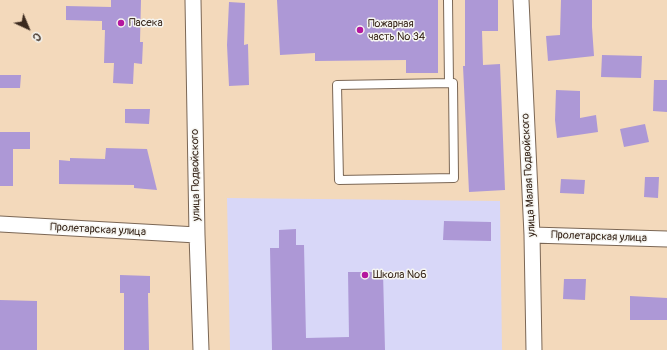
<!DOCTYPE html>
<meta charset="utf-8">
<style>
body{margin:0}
#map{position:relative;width:667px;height:350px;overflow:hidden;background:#f3d9bb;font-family:Pangolin,sans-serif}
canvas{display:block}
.north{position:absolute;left:8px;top:8px;width:40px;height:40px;-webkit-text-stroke:3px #f6f6f2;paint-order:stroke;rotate:136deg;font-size:11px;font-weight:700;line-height:16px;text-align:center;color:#3b2a1e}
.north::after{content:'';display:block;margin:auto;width:14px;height:18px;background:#3b2a1e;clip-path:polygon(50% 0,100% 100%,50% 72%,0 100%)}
</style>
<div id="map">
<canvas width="667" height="350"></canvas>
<div class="north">С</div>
</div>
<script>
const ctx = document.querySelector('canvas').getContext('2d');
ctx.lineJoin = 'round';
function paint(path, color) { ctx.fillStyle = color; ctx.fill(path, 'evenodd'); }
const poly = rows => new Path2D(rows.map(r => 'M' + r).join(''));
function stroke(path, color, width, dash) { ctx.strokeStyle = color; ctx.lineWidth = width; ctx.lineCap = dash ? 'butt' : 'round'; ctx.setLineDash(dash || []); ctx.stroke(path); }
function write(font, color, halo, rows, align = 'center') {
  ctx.font = font + ' Pangolin,sans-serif'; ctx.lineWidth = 3; ctx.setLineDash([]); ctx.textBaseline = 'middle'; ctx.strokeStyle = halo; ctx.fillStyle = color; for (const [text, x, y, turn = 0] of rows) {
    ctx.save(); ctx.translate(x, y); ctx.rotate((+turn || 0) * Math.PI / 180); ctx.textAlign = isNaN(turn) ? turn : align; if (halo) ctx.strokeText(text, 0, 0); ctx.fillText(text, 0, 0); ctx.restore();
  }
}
paint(poly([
 [227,198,500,201,502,350,230,350]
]), '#d8d7f8');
paint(poly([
 [111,0,141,0,140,42,143,42,142,64,134,63,133,84,113,83,114,63,104,63,105,30,102,30,102,21,66,20,66,6,111,7],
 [277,0,438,0,438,73,406,73,406,60,315,61,315,53,280,55],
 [465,0,498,0,498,31,482,31,483,65,500,64,505,190,469,192,463,66,465,66],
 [561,0,592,0,592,27,594,56,548,61,546,36,560,35],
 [229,2,245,3,244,45,248,44,249,85,229,86,227,45],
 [602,55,642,56,641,78,601,77],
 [0,75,21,75,20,88,0,88],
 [654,80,667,80,667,112,653,111],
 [556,90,580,91,580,118,596,115,598,132,557,138,555,120],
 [125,109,150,109,149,124,125,123],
 [645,124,649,142,624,147,620,129],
 [0,132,30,132,30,149,13,149,13,186,0,186],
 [106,148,147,149,157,190,134,188,134,185,59,184,59,160,70,161,70,158,105,159],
 [645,177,659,177,658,198,644,197],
 [561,179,585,180,584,194,560,193],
 [444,221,491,222,491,241,443,240],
 [296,229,296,245,304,245,306,338,349,337,348,272,383,272,385,350,272,350,270,248,279,248,279,230],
 [120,275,150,276,150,293,148,293,149,350,124,350,124,293,120,293],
 [564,279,586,279,585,300,563,299],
 [630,296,667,298,667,320,630,320],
 [0,300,37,301,37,350,0,350]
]), '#ad98d6');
const lane = poly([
 [448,0,449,83],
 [449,83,453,83,454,178,339,180,337,85,449,83]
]);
const street = poly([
 [193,0,197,235,201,350],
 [521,0,532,235,534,350],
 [0,224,197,235],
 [532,235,667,239]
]);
stroke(lane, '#7b6755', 10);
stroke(street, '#7b6755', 17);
stroke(lane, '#fff', 8);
stroke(street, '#fff', 15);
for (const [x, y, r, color] of [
 [121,23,4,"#b5179e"],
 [360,30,4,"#b5179e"],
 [365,275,4,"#b5179e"]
]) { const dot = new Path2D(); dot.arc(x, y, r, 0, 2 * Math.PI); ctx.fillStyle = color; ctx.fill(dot); stroke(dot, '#f6f6f2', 1.5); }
write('11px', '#3b2a1e', '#f6f6f2', [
 ["Пасека",129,23],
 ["Пожарная",368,24],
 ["часть № 34",368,37],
 ["Школа №6",373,275]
], 'left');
write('11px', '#3b2a1e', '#f6f6f2', [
 ["улица Подвойского",196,175,-91],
 ["улица Малая Подвойского",529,175,-93],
 ["Пролетарская улица",98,230,3],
 ["Пролетарская улица",599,237,2]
]);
</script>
